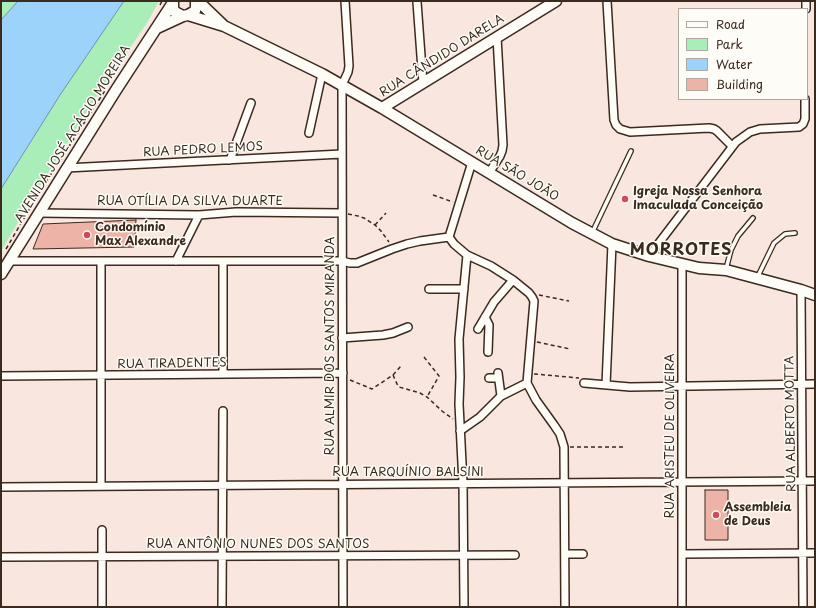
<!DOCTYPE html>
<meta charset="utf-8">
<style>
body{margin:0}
#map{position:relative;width:816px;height:608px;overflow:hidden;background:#f8e6df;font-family:"Playpen Sans",sans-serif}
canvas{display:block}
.frame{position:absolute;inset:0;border:2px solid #3b2a1e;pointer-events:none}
.legend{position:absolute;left:678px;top:8px;width:130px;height:92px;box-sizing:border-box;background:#fdfcf7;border:1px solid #afa8a0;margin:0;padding:5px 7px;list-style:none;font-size:12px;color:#3b2a1e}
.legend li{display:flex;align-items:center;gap:8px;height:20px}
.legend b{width:20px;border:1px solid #afa8a0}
</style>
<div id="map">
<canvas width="816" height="608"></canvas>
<div class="frame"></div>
<ul class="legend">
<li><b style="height:5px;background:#fdfcf7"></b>Road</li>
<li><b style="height:11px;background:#a9edb8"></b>Park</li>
<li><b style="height:11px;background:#9cd3fb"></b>Water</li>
<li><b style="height:11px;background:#ecb3a6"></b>Building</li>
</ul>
</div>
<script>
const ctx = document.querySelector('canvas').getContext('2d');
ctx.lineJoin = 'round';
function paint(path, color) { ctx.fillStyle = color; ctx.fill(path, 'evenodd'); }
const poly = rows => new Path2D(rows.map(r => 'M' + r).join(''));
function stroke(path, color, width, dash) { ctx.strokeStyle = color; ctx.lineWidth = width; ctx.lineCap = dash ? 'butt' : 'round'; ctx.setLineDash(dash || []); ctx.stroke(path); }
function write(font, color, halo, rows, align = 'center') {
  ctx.font = font + ' "Playpen Sans",sans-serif'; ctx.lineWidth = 3; ctx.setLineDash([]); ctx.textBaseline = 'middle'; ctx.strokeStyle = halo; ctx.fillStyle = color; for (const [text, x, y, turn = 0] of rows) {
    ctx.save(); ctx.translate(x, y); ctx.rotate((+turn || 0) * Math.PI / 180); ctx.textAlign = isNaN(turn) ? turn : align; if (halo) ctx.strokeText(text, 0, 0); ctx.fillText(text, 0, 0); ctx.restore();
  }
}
paint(poly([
 [1,1,18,1,1,20],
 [124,1,159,1,147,23,91,105,35,194,1,251,1,189,60,95]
]), '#a9edb8');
const water = poly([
 [18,1,124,1,60,95,1,189,1,20,18,1]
]);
paint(water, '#9cd3fb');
stroke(water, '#758fa3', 1);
const building = poly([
 [136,220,134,247,33,249,43,224,136,220],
 [705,490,728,490,728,540,705,540,705,490]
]);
paint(building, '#ecb3a6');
stroke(building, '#3b2a1e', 1);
const lane = poly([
 [592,233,631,151],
 [726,269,731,250,738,236,753,218],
 [757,278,774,243,785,234,795,233]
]);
const street = poly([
 [607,1,614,120,616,125,620,129,630,132,709,128,714,129,717,131,732,146],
 [417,2,423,83],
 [806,9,806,1],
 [309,133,322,74],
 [230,160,251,103],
 [66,168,342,154],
 [489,173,500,156,502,151,503,145,497,37],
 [38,213,199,215,236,212,342,213],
 [449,237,472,162],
 [649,256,736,142,750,132,760,129,799,127,803,124,805,119,805,99],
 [9,261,342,261,350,263,357,263,392,249,407,244,420,241,449,237,454,244,467,255,491,266,513,280,529,293,532,297,534,301,527,383,536,400,554,425,560,434,564,447,565,607],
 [101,261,101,486],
 [176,261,199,215],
 [429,289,464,289],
 [801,290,803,607],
 [485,317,489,325,488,352],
 [478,329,494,302,513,280],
 [342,338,383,335,393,333,408,327],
 [498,373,501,396],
 [223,374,223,261],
 [1,376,343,373],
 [489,378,498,378],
 [584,383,630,387,815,384],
 [606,385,612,244],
 [460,431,480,417,501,396,527,383],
 [1,487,815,481],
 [102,530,102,607],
 [565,554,583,554],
 [682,554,815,553],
 [1,557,515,555],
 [222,607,223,411],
 [343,607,342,85,348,72,349,66,345,1],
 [464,607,463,483,459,404,460,377,459,339,467,255],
 [682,607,682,264]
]);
const secondary = poly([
 [173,1,173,7,174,11,177,13,183,16,188,15,195,11,196,7,196,1],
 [198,1,223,25],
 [188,15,224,26,322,74,382,108,572,223,612,244,649,256,699,268,726,270,801,290,815,295],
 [157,28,183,16],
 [382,108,556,1],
 [1,274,116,90,172,4]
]);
stroke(lane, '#3b2a1e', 6);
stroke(street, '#3b2a1e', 10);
stroke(secondary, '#3b2a1e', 13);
stroke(poly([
 [160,5,162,1],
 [433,195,453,202],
 [348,214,358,216,364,218,375,225,381,231,389,242],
 [375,225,386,213],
 [6,249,37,196,106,89],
 [539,295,569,301],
 [537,342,570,349],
 [424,357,439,376,427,397],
 [534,374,579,378],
 [393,375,401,366],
 [350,380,372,389,393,375,397,384,399,387,420,393,427,397,442,411,453,419],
 [570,447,623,447]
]), '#3b2a1e', 1.5, [4, 3]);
stroke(lane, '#fdfcf7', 3.5);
stroke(street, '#fdfcf7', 7);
stroke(secondary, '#fdfcf7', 10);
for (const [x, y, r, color] of [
 [625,199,4,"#d1495b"],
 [87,235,4,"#d1495b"],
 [716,515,4,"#d1495b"]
]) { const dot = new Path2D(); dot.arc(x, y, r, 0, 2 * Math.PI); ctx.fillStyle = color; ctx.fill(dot); stroke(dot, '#fdfcf7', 1.5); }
write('12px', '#3b2a1e', '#fdfcf7', [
 ["RUA CÂNDIDO DARELA",442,56,-32],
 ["AVENIDA JOSÉ ACÁCIO MOREIRA",73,134,-58],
 ["RUA PEDRO LEMOS",203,150,-3],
 ["RUA SÃO JOÃO",517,174,31],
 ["RUA OTÍLIA DA SILVA DUARTE",190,202],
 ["RUA ALMIR DOS SANTOS MIRANDA",331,346,-90],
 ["RUA TIRADENTES",172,364,-1],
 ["RUA ALBERTO MOTTA",791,424,-91],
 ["RUA ARISTEU DE OLIVEIRA",671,436,-90],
 ["RUA TARQUÍNIO BALSINI",408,473],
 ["RUA ANTÔNIO NUNES DOS SANTOS",258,545]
]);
write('bold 12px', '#3b2a1e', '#fdfcf7', [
 ["Igreja Nossa Senhora",633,192],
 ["Imaculada Conceição",633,206],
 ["Condomínio",95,228],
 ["Max Alexandre",95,242],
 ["Assembleia",724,508],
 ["de Deus",724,522]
], 'left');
ctx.letterSpacing = '1px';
write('bold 16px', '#3b2a1e', '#fdfcf7', [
 ["MORROTES",681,251]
]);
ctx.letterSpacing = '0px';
</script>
